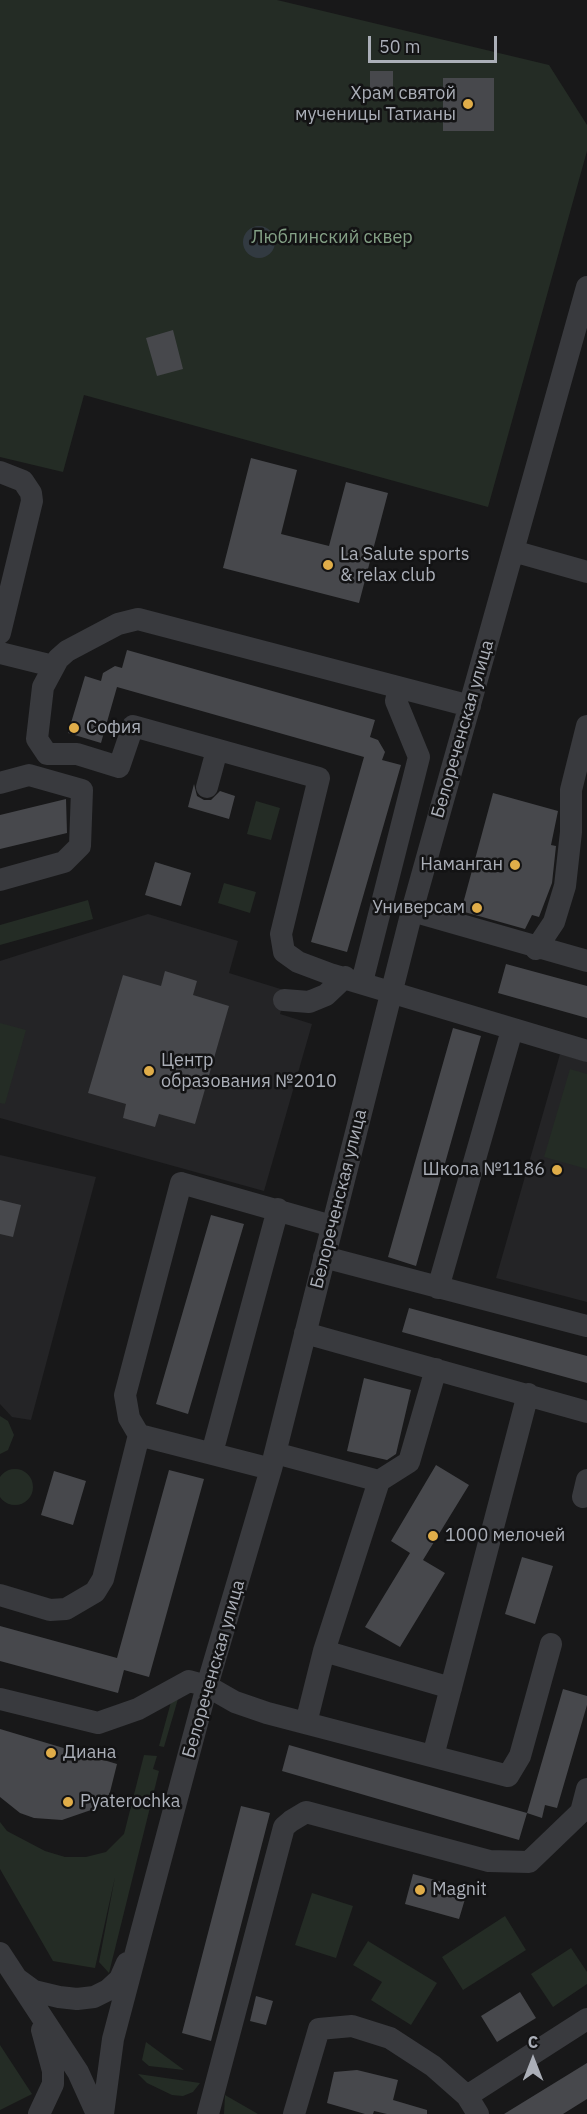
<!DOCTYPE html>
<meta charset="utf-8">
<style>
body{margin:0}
#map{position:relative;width:587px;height:2114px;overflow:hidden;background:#181819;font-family:"IBM Plex Sans",sans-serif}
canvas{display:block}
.north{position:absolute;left:503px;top:2030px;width:60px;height:60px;-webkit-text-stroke:4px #131314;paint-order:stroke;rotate:0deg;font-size:16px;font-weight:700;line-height:24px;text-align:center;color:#abafb8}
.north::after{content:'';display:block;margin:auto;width:21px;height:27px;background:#abafb8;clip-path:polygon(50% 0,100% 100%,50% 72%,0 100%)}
.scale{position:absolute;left:368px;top:36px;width:129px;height:27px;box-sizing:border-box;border:3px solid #abafb8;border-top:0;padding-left:8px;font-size:18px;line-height:21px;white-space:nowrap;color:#abafb8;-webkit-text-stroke:4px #131314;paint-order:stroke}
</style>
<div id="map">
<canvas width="587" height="2114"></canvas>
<div class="north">С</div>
<div class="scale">50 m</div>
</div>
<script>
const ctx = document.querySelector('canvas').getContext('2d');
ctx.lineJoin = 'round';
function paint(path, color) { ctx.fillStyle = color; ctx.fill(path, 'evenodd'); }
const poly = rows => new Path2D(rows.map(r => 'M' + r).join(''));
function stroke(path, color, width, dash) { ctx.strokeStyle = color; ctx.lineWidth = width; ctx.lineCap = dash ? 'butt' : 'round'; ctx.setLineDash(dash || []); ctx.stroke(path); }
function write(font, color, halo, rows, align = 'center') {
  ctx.font = font + ' "IBM Plex Sans",sans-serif'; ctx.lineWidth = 5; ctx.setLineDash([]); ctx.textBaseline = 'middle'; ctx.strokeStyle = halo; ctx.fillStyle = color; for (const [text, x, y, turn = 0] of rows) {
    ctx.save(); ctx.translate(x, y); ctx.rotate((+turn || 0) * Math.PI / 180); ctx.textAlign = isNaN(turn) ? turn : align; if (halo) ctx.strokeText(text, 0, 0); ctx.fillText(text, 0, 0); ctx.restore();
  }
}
paint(poly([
 [148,914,238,941,229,973,287,991,280,1014,312,1024,264,1191,0,1118,0,961],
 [560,1054,587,1062,587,1302,496,1278],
 [0,1155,96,1177,31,1420,12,1417,0,1404]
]), '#242426');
paint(poly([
 [0,0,277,0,549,65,587,125,587,151,488,507,84,395,63,472,0,457],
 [256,801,280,808,271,840,247,834],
 [224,883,256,892,250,913,218,903],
 [88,900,93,919,0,945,0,925],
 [0,1023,26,1030,5,1104,0,1103],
 [570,1069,587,1074,587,1169,544,1157],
 [0,1416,8,1421,14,1435,8,1450,0,1454],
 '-3 1487a18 18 0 1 1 36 0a18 18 0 1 1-36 0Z',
 [174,1691,180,1692,164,1747,159,1746],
 [144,1755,157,1756,153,1769,159,1771,109,1973,99,1962,115,1877,95,1968,53,1961,0,1869,0,1822,7,1831,45,1851,65,1857,86,1857,106,1852,124,1834],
 [312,1893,353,1906,336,1958,295,1945],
 [505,1916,526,1950,463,1990,442,1957],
 [368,1941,437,1983,411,2025,371,2000,382,1982,353,1965],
 [571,1948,587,1972,587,1984,553,2007,531,1974],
 [146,2042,184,2070,149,2066,142,2060],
 [0,2045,32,2094,0,2110],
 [138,2074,200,2083,193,2092,183,2096,172,2095,147,2083],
 [225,2095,258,2114,224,2114]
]), '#242c25');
paint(poly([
 '243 242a16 16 0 1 1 32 0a16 16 0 1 1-32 0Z'
]), '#323a41');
paint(poly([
 [370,71,393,71,393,99,370,99],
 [443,78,494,78,494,131,443,131],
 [173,330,183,369,157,376,146,338],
 [251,458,297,470,281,534,329,546,346,482,388,493,359,603,223,568],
 [127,650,375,720,370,737,378,740,385,752,382,760,401,765,347,952,311,942,364,757,117,687,101,743,68,733,85,676,101,681,103,673,115,666,122,668],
 [194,784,197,796,204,800,211,800,220,791,235,796,229,819,188,807],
 [493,793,558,811,551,845,556,846,552,883,539,917,532,915,525,929,461,911],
 [66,799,67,833,0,849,0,815],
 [155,862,191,873,181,906,145,895],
 [506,964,587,986,587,1018,498,993],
 [165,971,197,981,193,995,229,1006,195,1124,159,1114,155,1127,123,1118,126,1104,88,1093,123,975,161,986],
 [453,1028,481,1036,416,1266,388,1257],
 [0,1200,21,1205,13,1237,0,1234],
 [211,1215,244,1224,188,1414,156,1404],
 [409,1308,587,1356,587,1383,402,1332],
 [364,1378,411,1390,396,1454,387,1460,347,1451],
 [436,1465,469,1485,423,1560,445,1573,400,1647,365,1627,410,1553,391,1541],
 [169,1470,204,1479,149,1677,124,1670,118,1693,0,1661,0,1626,117,1658],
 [54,1471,86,1481,73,1525,41,1515],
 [522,1557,553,1566,535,1624,505,1614],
 [563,1689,587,1696,587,1705,557,1808,545,1805,542,1818,527,1813],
 [0,1729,117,1764,109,1796,91,1810,62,1820,34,1818,20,1813,0,1797],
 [289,1745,527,1813,519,1840,282,1771],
 [241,1806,270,1813,211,2041,182,2033],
 [413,1874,468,1889,459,1919,405,1904],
 [520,1992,536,2018,497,2042,481,2016],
 [256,1996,273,2001,266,2025,250,2021],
 [587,2063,587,2099,563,2114,504,2114],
 [357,2070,398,2080,393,2100,427,2110,427,2114,387,2114,374,2111,373,2114,365,2114,327,2103,334,2072]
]), '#47484c');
stroke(poly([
 [0,472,23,481,31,493,32,501,0,633],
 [513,551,587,572],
 [0,653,53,666],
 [470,706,138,619,118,624,67,651,58,659,43,687,37,739,47,754,77,754,119,767,133,726,319,778,281,934,284,952,298,962,330,974,587,1051],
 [0,783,29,775,82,790,80,846,64,862,0,880],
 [207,787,217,750],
 [412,911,587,961],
 [536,949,554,922,565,886,571,832,571,790,587,726],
 [362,982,419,757,396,701,399,689],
 [284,1000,309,1002,326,995,345,977],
 [324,1257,587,1326],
 [438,1288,512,1030],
 [305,1333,587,1412],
 [212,1453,278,1209],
 [275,1453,379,1481],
 [271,1469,139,1435,129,1418,125,1395,181,1183,332,1226],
 [583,1497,587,1480],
 [0,1595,50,1610,66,1609,95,1592,103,1579,139,1435],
 [324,1651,451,1688],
 [0,1699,98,1723,138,1709,189,1681,207,1686,235,1702,267,1713,508,1776,520,1756,551,1644],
 [306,1723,324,1651,379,1481,409,1462,436,1369],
 [433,1756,528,1394],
 [0,1953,78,2072,97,2114],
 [19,1980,34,1991,59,1997,77,1999,94,1997,108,1990,120,1979,127,1963],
 [39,2114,53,2084,53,2071,42,2030],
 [103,2114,113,2039,141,1933,207,1686,271,1469,412,911,587,287],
 [208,2114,284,1827,291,1821,306,1812,489,1861,529,1862,581,1812,587,1789],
 [294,2114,319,2029,352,2026,390,2038,433,2066,467,2096],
 [478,2114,467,2096,587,2019]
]), '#393a3e', 22);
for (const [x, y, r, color] of [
 [468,104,6,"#e0ad49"],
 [328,565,6,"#e0ad49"],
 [74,728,6,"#e0ad49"],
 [515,865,6,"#e0ad49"],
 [477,908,6,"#e0ad49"],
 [149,1071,6,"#e0ad49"],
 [557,1170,6,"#e0ad49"],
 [433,1536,6,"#e0ad49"],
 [51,1753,6,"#e0ad49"],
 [68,1802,6,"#e0ad49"],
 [420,1890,6,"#e0ad49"]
]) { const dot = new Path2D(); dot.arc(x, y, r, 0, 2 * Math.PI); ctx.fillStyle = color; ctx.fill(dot); stroke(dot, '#131314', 2); }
write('18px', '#abafb8', '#131314', [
 ["Храм святой",456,94,"right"],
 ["мученицы Татианы",456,115,"right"],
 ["La Salute sports",340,555],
 ["& relax club",340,576],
 ["София",86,728],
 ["Наманган",503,865,"right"],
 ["Универсам",465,908,"right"],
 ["Центр",161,1061],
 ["образования №2010",161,1082],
 ["Школа №1186",545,1170,"right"],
 ["1000 мелочей",445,1536],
 ["Диана",63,1753],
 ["Pyaterochka",80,1802],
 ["Magnit",432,1890]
], 'left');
write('18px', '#84a186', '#131314', [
 ["Люблинский сквер",332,238]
]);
write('18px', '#abafb8', '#131314', [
 ["Белореченская улица",463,729,-74],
 ["Белореченская улица",339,1199,-76],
 ["Белореченская улица",214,1669,-74]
]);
</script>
